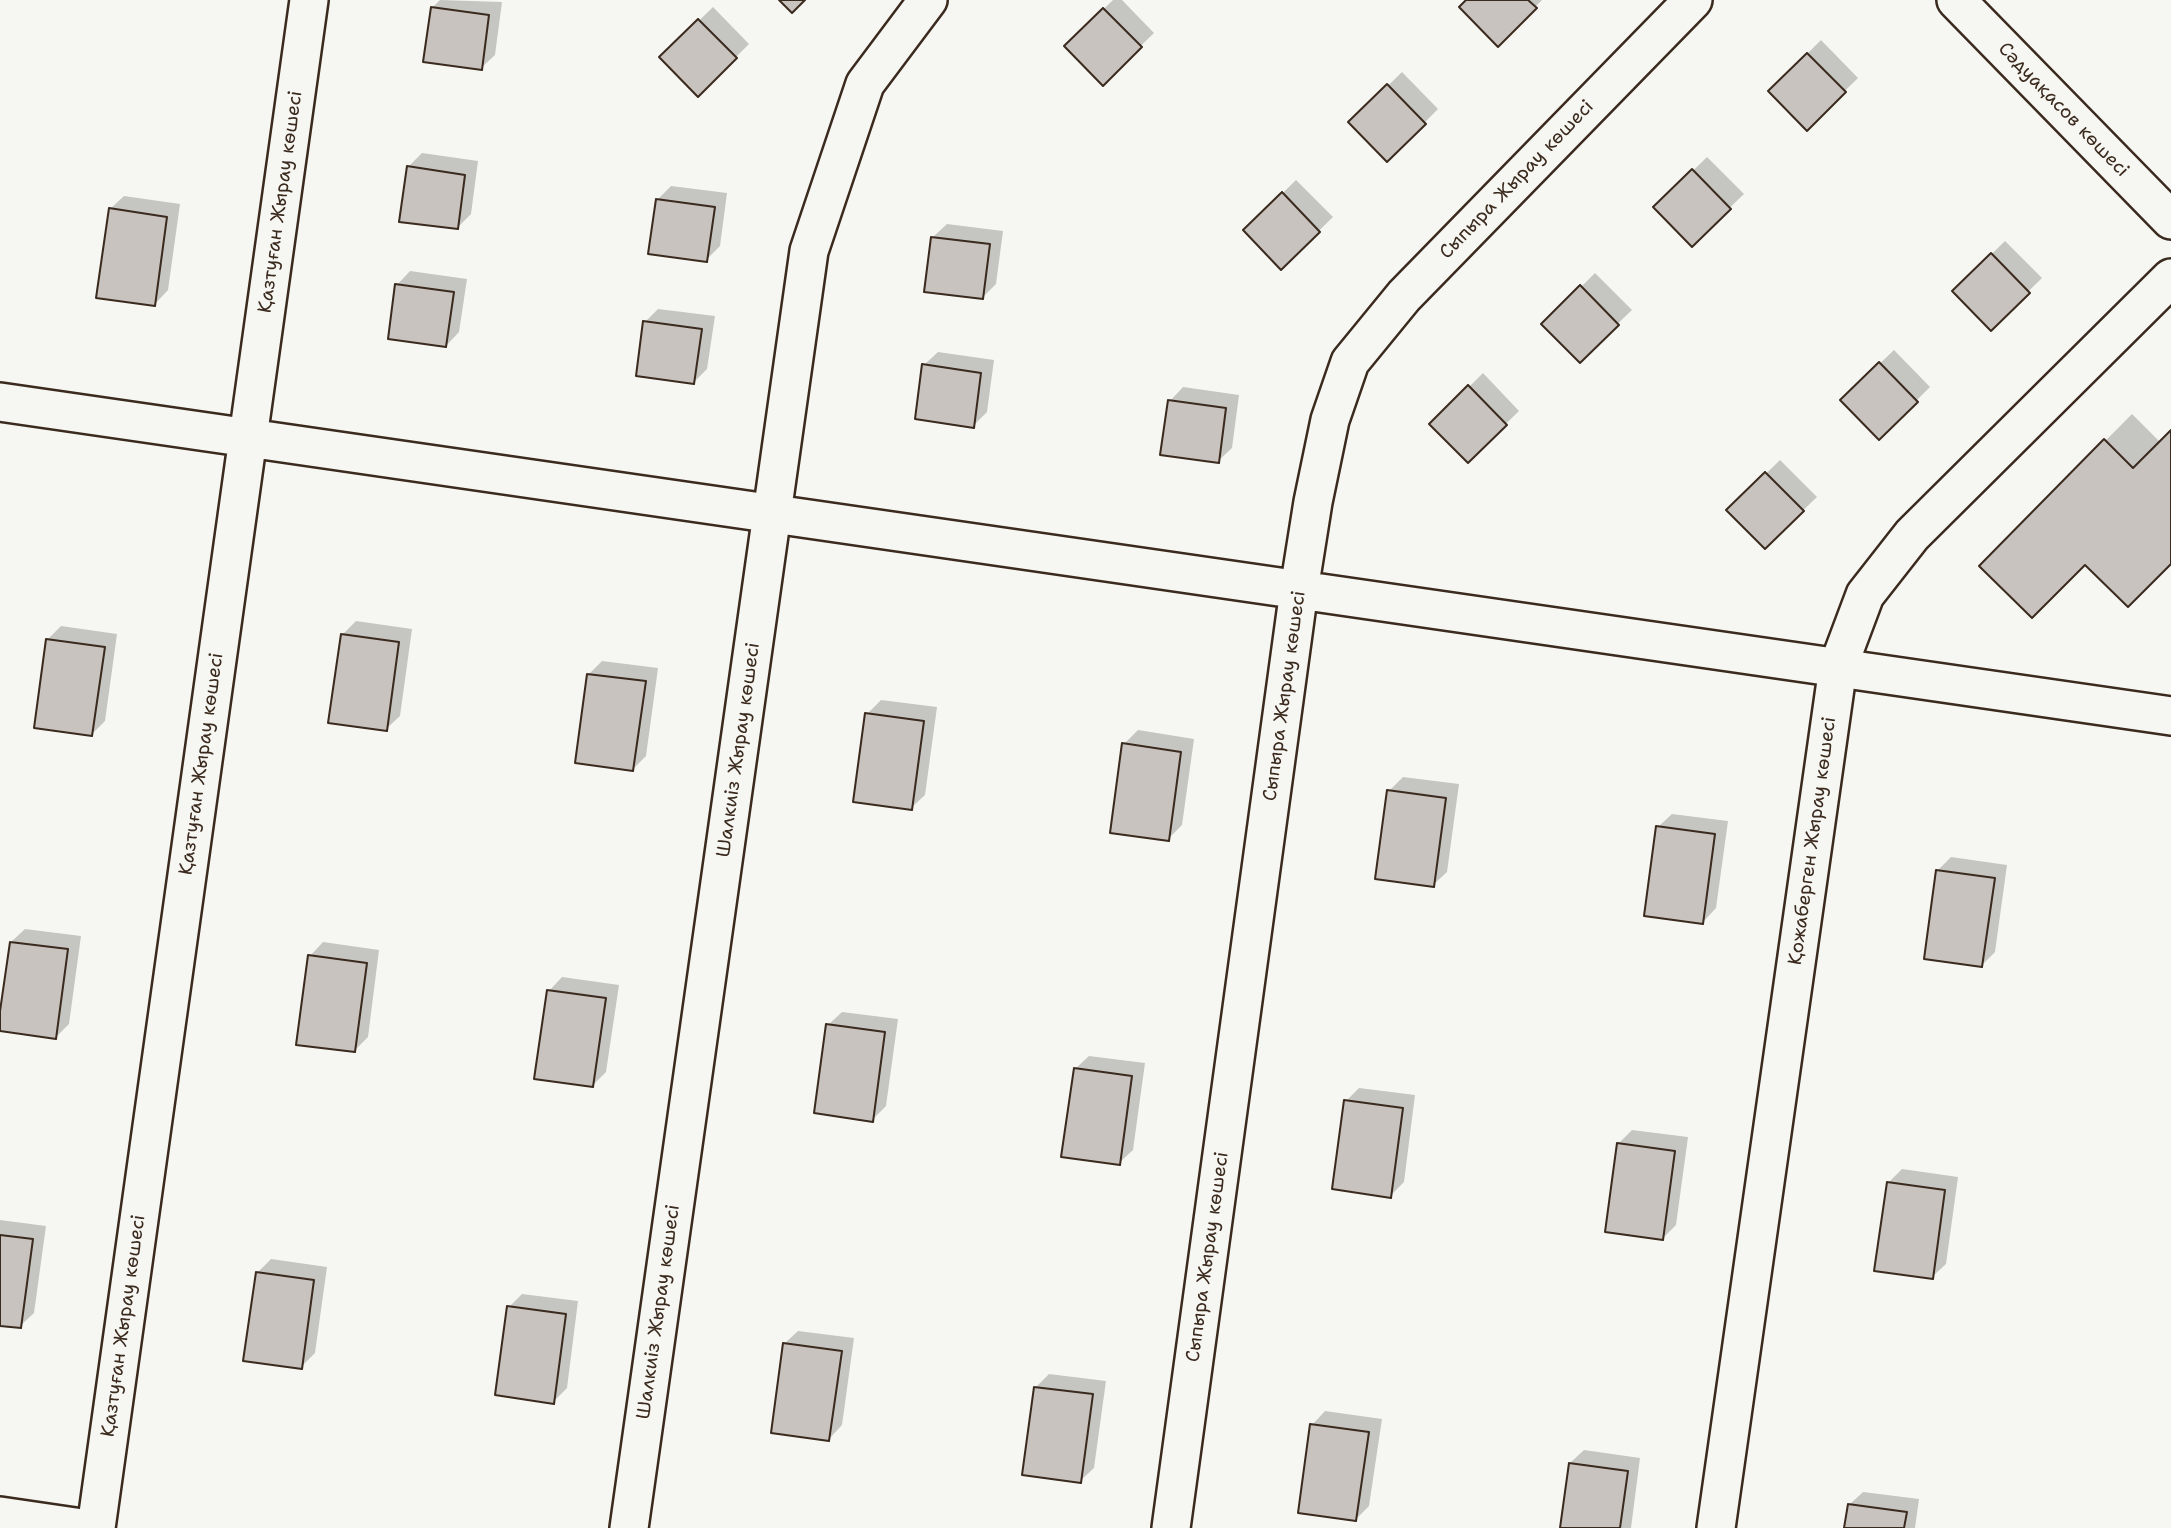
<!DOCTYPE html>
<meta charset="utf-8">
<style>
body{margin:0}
canvas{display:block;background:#f6f6f2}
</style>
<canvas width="2171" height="1528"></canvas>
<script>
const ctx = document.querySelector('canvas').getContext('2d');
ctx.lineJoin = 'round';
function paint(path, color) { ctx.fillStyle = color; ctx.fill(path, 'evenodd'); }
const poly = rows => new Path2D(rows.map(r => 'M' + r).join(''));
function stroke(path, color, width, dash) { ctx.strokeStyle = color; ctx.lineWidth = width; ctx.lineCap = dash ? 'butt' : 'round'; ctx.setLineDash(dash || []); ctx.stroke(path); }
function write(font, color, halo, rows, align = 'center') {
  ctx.font = font + ' "Shantell Sans",sans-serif'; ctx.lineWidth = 5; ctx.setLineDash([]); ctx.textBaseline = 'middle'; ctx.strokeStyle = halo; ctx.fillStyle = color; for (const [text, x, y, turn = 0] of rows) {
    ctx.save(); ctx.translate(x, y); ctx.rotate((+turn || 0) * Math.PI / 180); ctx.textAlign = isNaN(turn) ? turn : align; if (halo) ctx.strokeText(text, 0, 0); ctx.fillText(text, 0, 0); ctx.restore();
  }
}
paint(poly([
 [440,0,502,2,495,55,481,68,432,8],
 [1113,0,1122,0,1154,33,1103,83,1066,46],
 [1468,0,1542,0,1535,7],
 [713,7,749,44,698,95,662,57],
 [1821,40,1858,78,1807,128,1770,91],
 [1402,72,1438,109,1387,160,1351,122],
 [422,153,478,161,471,214,457,228,408,167],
 [1707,157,1744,194,1692,244,1656,207],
 [1296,180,1333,217,1281,268,1245,230],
 [671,186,727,193,720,246,706,260,657,200],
 [124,196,180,204,168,290,155,304,110,209],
 [947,224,1003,231,996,284,982,298,933,237],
 [2005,241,2042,278,1991,328,1954,291],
 [410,271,467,279,459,332,446,346,397,285],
 [1595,273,1632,310,1580,360,1544,324],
 [658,309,715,316,707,369,694,382,645,322],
 [1894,350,1930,387,1879,438,1842,400],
 [938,352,994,360,987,412,973,426,924,365],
 [1483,373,1519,411,1468,461,1432,424],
 [1183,387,1239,395,1232,448,1218,461,1170,401],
 [2132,414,2161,443,2171,432,2171,562,1981,566],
 [1780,460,1817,497,1765,547,1729,510],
 [356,621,412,629,400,716,386,729,342,635],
 [61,626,117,634,105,721,92,734,47,640],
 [602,661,658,668,646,756,633,769,589,674],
 [881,700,937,707,925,795,911,808,867,714],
 [1138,730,1194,739,1182,825,1168,839,1124,744],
 [1403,777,1459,784,1447,872,1433,885,1389,791],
 [1672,814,1728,821,1716,908,1703,922,1658,827],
 [1951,857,2007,865,1995,952,1982,965,1937,871],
 [25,929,81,936,69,1024,56,1037,0,1029,11,942],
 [323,942,379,950,368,1037,354,1051,310,956],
 [562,977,619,985,606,1072,593,1085,549,991],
 [842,1012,898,1019,886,1106,872,1120,828,1025],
 [1089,1056,1145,1063,1133,1150,1119,1163,1075,1069],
 [1359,1088,1415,1095,1404,1182,1390,1196,1346,1101],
 [1632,1130,1688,1137,1676,1225,1663,1238,1618,1144],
 [1902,1169,1958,1177,1946,1264,1932,1277,1888,1183],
 [0,1220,46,1226,34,1313,20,1326,0,1324],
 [271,1259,327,1267,315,1353,301,1367,257,1273],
 [522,1294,578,1301,567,1388,553,1402,509,1307],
 [798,1331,854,1338,842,1425,829,1439,784,1344],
 [1049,1374,1106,1381,1094,1468,1080,1481,1036,1387],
 [1325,1411,1382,1419,1369,1506,1356,1519,1312,1425],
 [1584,1450,1640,1458,1631,1528,1562,1528,1570,1463],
 [1863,1492,1919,1499,1915,1528,1846,1528,1849,1505]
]), '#0003');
const building = poly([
 [779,0,805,0,792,13,779,0],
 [1466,0,1528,0,1537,8,1498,47,1459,7,1466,0],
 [431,7,489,15,482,70,423,62,431,7],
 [1103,8,1142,47,1103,86,1064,46,1103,8],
 [698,19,737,58,698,97,659,57,698,19],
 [1807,53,1846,92,1807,131,1768,91,1807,53],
 [1387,84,1426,124,1387,162,1348,122,1387,84],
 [407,166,465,175,458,229,399,222,407,166],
 [1692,169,1731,209,1692,247,1653,207,1692,169],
 [1282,192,1320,232,1281,270,1243,230,1282,192],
 [656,199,715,207,707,262,648,254,656,199],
 [109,208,167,217,155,306,96,298,109,208],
 [931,237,990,244,983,299,924,292,931,237],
 [1991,253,2030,293,1991,331,1952,291,1991,253],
 [395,284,454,292,446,347,388,339,395,284],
 [1580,285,1619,325,1580,363,1541,324,1580,285],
 [643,321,702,329,694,384,636,376,643,321],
 [1879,362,1918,402,1879,440,1840,400,1879,362],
 [922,364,981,373,974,428,915,419,922,364],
 [1468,385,1507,425,1468,463,1429,424,1468,385],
 [1168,400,1226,408,1219,463,1160,455,1168,400],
 [2171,430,2171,564,2128,607,2085,565,2032,618,1979,566,2104,439,2133,468,2171,430],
 [1765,472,1804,511,1765,549,1726,510,1765,472],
 [341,634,399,642,387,731,328,723,341,634],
 [46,639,105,647,92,736,34,728,46,639],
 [587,674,646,681,633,771,575,763,587,674],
 [865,713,924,721,912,810,853,802,865,713],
 [1122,743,1181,752,1169,841,1110,833,1122,743],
 [1387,790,1446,798,1434,887,1375,879,1387,790],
 [1656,826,1715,834,1703,924,1644,916,1656,826],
 [1936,870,1995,878,1982,967,1924,959,1936,870],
 [10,942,68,949,56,1039,0,1031,0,1011,10,942],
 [308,955,367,963,355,1052,296,1045,308,955],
 [547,990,606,998,593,1087,534,1079,547,990],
 [826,1024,885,1032,873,1122,814,1113,826,1024],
 [1074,1068,1132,1076,1120,1165,1061,1157,1074,1068],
 [1344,1100,1403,1108,1391,1198,1332,1189,1344,1100],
 [1617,1143,1675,1151,1663,1240,1605,1232,1617,1143],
 [1887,1182,1945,1190,1933,1279,1874,1271,1887,1182],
 [0,1235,33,1239,21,1328,0,1326,0,1235],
 [256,1272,314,1280,302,1369,243,1361,256,1272],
 [507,1306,566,1314,554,1404,495,1395,507,1306],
 [783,1343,842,1351,829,1441,771,1433,783,1343],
 [1034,1387,1093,1394,1081,1483,1022,1475,1034,1387],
 [1310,1424,1369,1432,1356,1521,1298,1513,1310,1424],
 [1569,1463,1628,1471,1620,1528,1560,1528,1569,1463],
 [1848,1504,1907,1512,1904,1528,1844,1528,1848,1504]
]);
paint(building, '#c8c3be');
stroke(building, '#3b2a1e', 2);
const street = poly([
 [1956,0,2171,220],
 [0,402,2171,716],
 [0,1516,82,1528],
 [96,1528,309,0],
 [629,1528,809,251,865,84,928,0],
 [1171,1528,1299,590,1313,502,1330,420,1350,362,1404,296,1693,0],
 [1716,1528,1838,667,1865,595,1912,535,2171,278]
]);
stroke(street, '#3b2a1e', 42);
stroke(street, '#f6f6f2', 37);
write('19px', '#3b2a1e', '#f6f6f2', [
 ["Сәдуақасов көшесі",2063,110,46],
 ["Сыпыра Жырау көшесі",1517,180,-46],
 ["Қазтуған Жырау көшесі",281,202,-82],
 ["Сыпыра Жырау көшесі",1285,696,-82],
 ["Шалкиіз Жырау көшесі",739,750,-82],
 ["Қазтуған Жырау көшесі",202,764,-82],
 ["Қожаберген Жырау көшесі",1813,841,-82],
 ["Сыпыра Жырау көшесі",1208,1257,-82],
 ["Шалкиіз Жырау көшесі",659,1312,-82],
 ["Қазтуған Жырау көшесі",124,1326,-82]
]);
</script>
